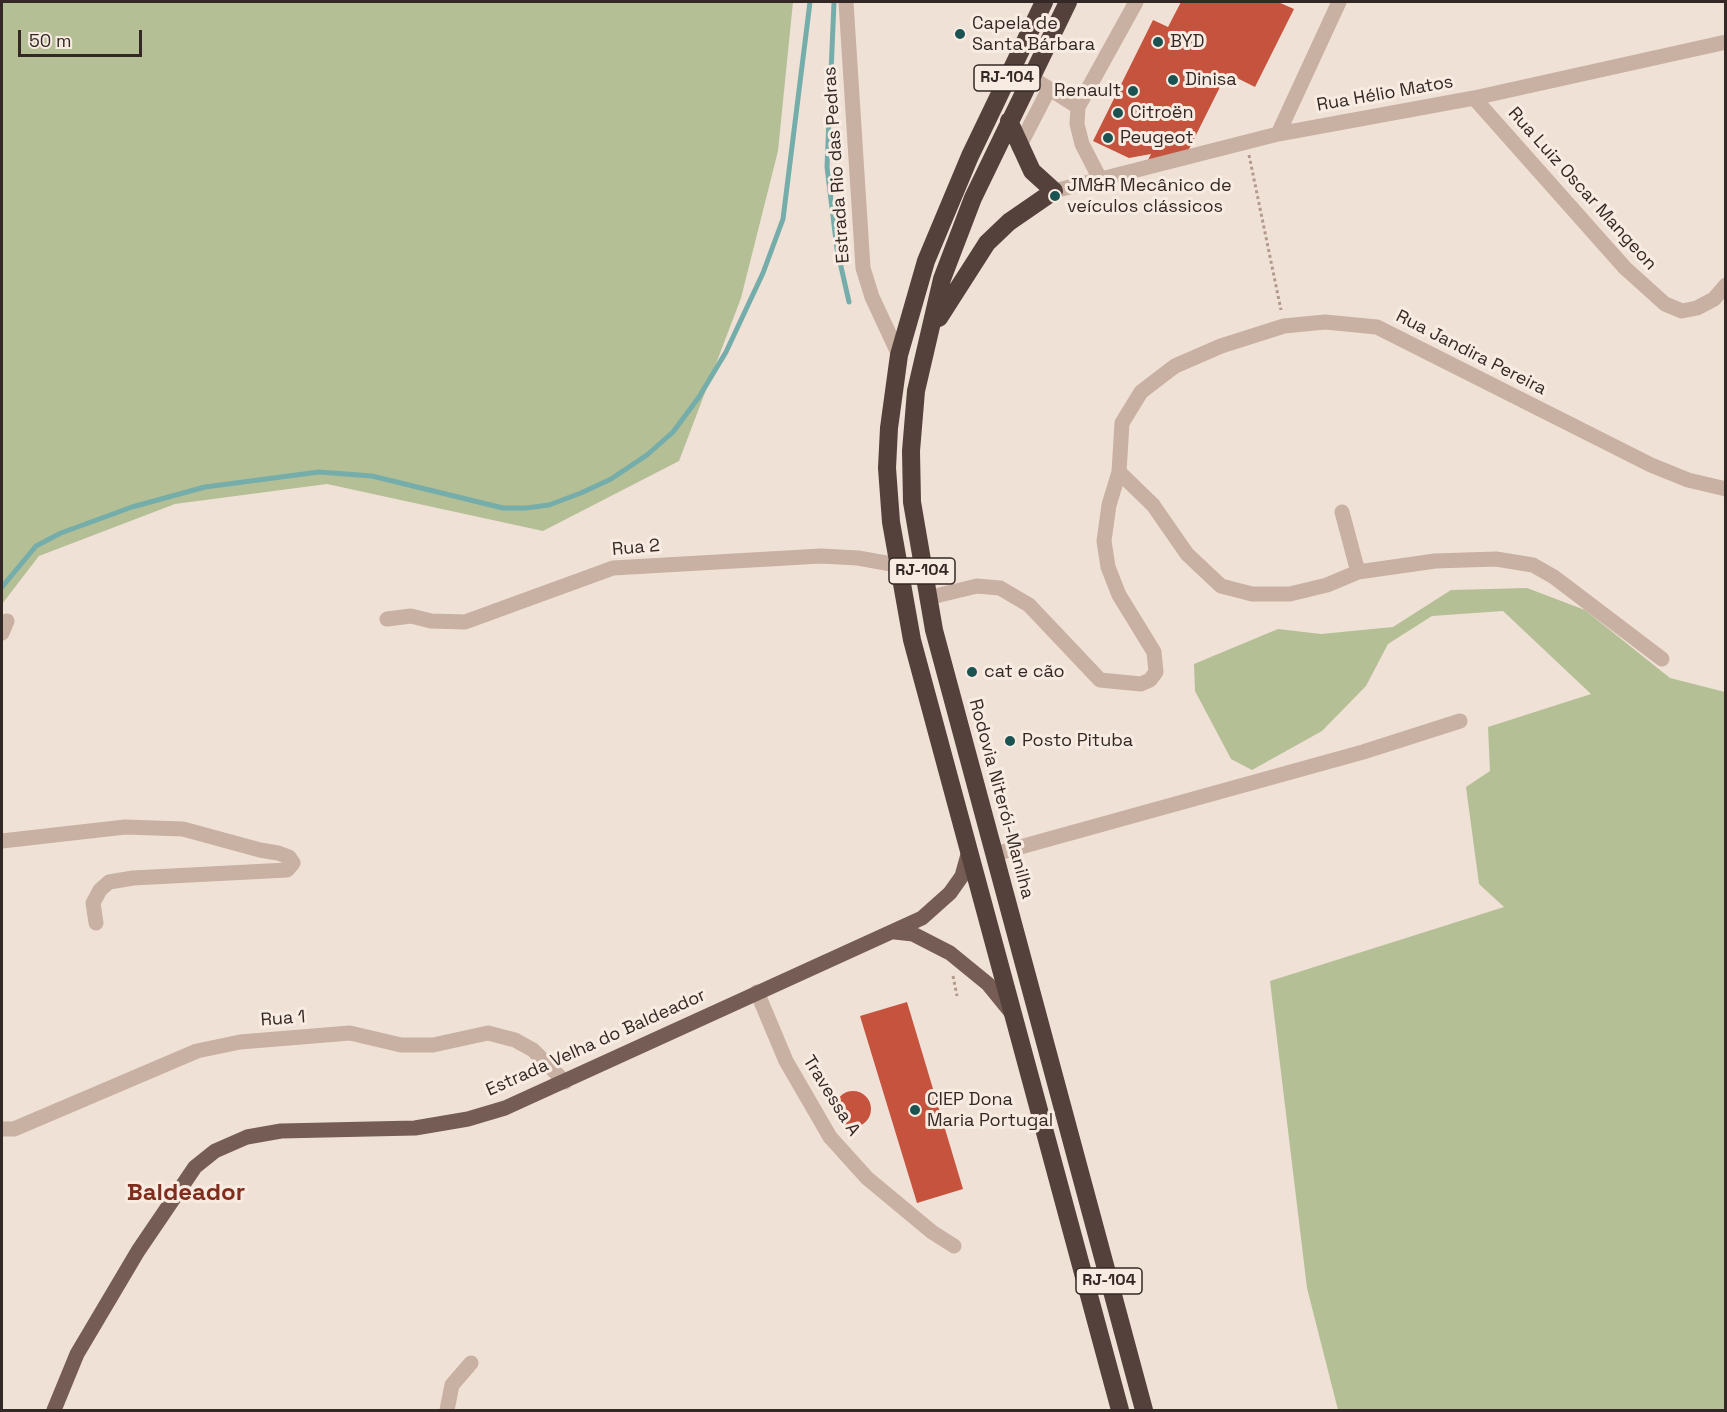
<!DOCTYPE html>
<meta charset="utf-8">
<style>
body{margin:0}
#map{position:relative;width:1727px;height:1412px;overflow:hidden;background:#f0e1d6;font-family:"Space Grotesk",sans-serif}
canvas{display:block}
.frame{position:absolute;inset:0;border:3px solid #332825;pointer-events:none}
.scale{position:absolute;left:18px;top:30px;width:124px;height:27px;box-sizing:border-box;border:3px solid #332825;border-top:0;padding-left:8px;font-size:18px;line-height:21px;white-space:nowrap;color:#332825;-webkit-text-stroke:4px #f8ece2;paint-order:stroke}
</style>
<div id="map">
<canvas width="1727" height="1412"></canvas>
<div class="frame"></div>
<div class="scale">50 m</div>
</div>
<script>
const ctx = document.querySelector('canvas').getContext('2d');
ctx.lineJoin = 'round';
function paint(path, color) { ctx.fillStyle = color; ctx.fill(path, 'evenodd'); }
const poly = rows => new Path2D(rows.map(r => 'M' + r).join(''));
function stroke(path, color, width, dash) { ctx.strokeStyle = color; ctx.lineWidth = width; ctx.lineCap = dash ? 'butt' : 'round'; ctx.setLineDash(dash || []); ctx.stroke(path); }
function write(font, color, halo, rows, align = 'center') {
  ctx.font = font + ' "Space Grotesk",sans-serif'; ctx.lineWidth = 6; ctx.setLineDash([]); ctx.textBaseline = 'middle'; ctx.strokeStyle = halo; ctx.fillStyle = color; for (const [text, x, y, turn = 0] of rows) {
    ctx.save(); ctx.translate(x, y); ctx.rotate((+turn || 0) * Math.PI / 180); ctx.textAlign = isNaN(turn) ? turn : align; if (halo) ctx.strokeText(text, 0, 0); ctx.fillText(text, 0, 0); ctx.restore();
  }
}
paint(poly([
 [2,2,793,2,778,151,741,298,679,461,543,531,327,484,175,504,39,556,2,604],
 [1527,588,1585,610,1670,678,1725,692,1725,1410,1338,1410,1307,1288,1270,981,1504,907,1479,884,1466,787,1490,771,1488,727,1591,694,1503,611,1432,616,1388,644,1366,686,1322,731,1252,770,1231,759,1195,691,1194,664,1278,629,1321,634,1393,627,1451,590]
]), '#b5bf96');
stroke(poly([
 [834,2,827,167,837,249,849,302],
 [2,587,36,546,61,533,132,507,205,487,319,472,372,476,503,508,526,508,549,505,581,493,611,479,647,455,673,432,699,397,726,352,763,273,783,219,810,2]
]), '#75adaa', 5);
paint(poly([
 [1181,2,1278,2,1294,9,1255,87,1227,73,1187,153,1146,164,1151,154,1129,158,1093,141,1153,20,1168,27],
 [907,1002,963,1189,917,1203,860,1016],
 '835 1109a18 18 0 1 1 36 0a18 18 0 1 1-36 0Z'
]), '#c6533e');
stroke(poly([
 [1249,155,1281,310],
 [953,976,957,996]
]), '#b39a8d', 3, [3, 3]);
stroke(poly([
 [846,2,863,268,872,297,899,355],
 [1040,83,1078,107],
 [1474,98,1625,268,1665,304,1682,311,1697,308,1714,299,1726,285],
 [1278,134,1339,2],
 [1019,147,1049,89],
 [1100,179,1082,144,1077,124,1078,107,1136,2],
 [1054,191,1278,134,1474,98,1726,42],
 [1119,472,1153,505,1187,554,1221,586,1252,594,1290,594,1327,585,1358,572,1435,561,1496,559,1533,565,1554,577,1662,659],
 [1342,512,1358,572],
 [927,598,977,586,1000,588,1029,605,1100,680,1141,684,1150,680,1156,672,1154,652,1119,595,1108,567,1104,541,1109,505,1119,472,1122,423,1141,392,1175,366,1221,346,1284,326,1325,322,1377,327,1651,465,1688,480,1726,489],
 [387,619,411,616,431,621,465,622,613,568,821,556,858,558,897,565],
 [2,633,7,621],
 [2,841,125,827,183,829,260,850,278,853,289,857,293,863,287,870,133,878,109,882,100,890,93,903,96,923],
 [995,854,1363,752,1460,721],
 [757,992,786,1061,830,1137,867,1178,932,1232,954,1246],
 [2,1129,14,1129,197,1051,240,1042,350,1033,401,1045,433,1045,488,1033,515,1040,533,1050,565,1082],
 [447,1410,452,1385,471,1363]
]), '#c8b0a2', 15);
stroke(poly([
 [895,932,913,934,950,953,988,984,1010,1011],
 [54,1410,77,1354,138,1251,195,1167,215,1151,247,1137,281,1131,415,1128,468,1119,505,1108,922,918,950,893,962,876,969,851]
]), '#755d55', 15);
stroke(poly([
 [1044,2,970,156,926,261,899,355,889,428,887,468,891,522,912,640,1120,1410],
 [1068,2,973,198,942,279,916,391,911,451,912,502,934,630,1144,1410],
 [939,318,987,243,1009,222,1054,191,1032,171,1009,121]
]), '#54413c', 18);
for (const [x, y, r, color] of [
 [960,34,6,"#1b5352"],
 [1158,42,6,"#1b5352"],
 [1173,80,6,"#1b5352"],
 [1133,91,6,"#1b5352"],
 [1118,113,6,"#1b5352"],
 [1108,138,6,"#1b5352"],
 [1055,196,6,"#1b5352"],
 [972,672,6,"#1b5352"],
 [1010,741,6,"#1b5352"],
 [915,1110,6,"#1b5352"]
]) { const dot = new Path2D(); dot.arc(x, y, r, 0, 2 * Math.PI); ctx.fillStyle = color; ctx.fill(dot); stroke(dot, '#f8ece2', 2); }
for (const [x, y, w] of [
 [1007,78,66],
 [922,571,66],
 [1109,1281,66]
]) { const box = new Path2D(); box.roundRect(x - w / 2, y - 13, w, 26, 4.5); ctx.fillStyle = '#f8ece2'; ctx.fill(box); stroke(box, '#332825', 1.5); }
write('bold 16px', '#332825', null, [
 ["RJ-104",1007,78],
 ["RJ-104",922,571],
 ["RJ-104",1109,1281]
]);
write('18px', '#332825', '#f8ece2', [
 ["Capela de",972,24],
 ["Santa Bárbara",972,45],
 ["BYD",1170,42],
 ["Dinisa",1185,80],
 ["Renault",1121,91,"right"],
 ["Citroën",1130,113],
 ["Peugeot",1120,138],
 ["JM&R Mecânico de",1067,186],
 ["veículos clássicos",1067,207],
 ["cat e cão",984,672],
 ["Posto Pituba",1022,741],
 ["CIEP Dona",927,1100],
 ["Maria Portugal",927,1121]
], 'left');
write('18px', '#332825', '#f8ece2', [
 ["Rua Hélio Matos",1385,94,-10],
 ["Estrada Rio das Pedras",837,165,-94],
 ["Rua Luiz Oscar Mangeon",1582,189,48],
 ["Rua Jandira Pereira",1471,353,27],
 ["Rua 2",636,548,-5],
 ["Rodovia Niterói-Manilha",1001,799,75],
 ["Rua 1",283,1019,-4],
 ["Estrada Velha do Baldeador",596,1043,-24],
 ["Travessa A",831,1096,58]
]);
write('bold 24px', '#812d1e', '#f8ece2', [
 ["Baldeador",186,1193]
]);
</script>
